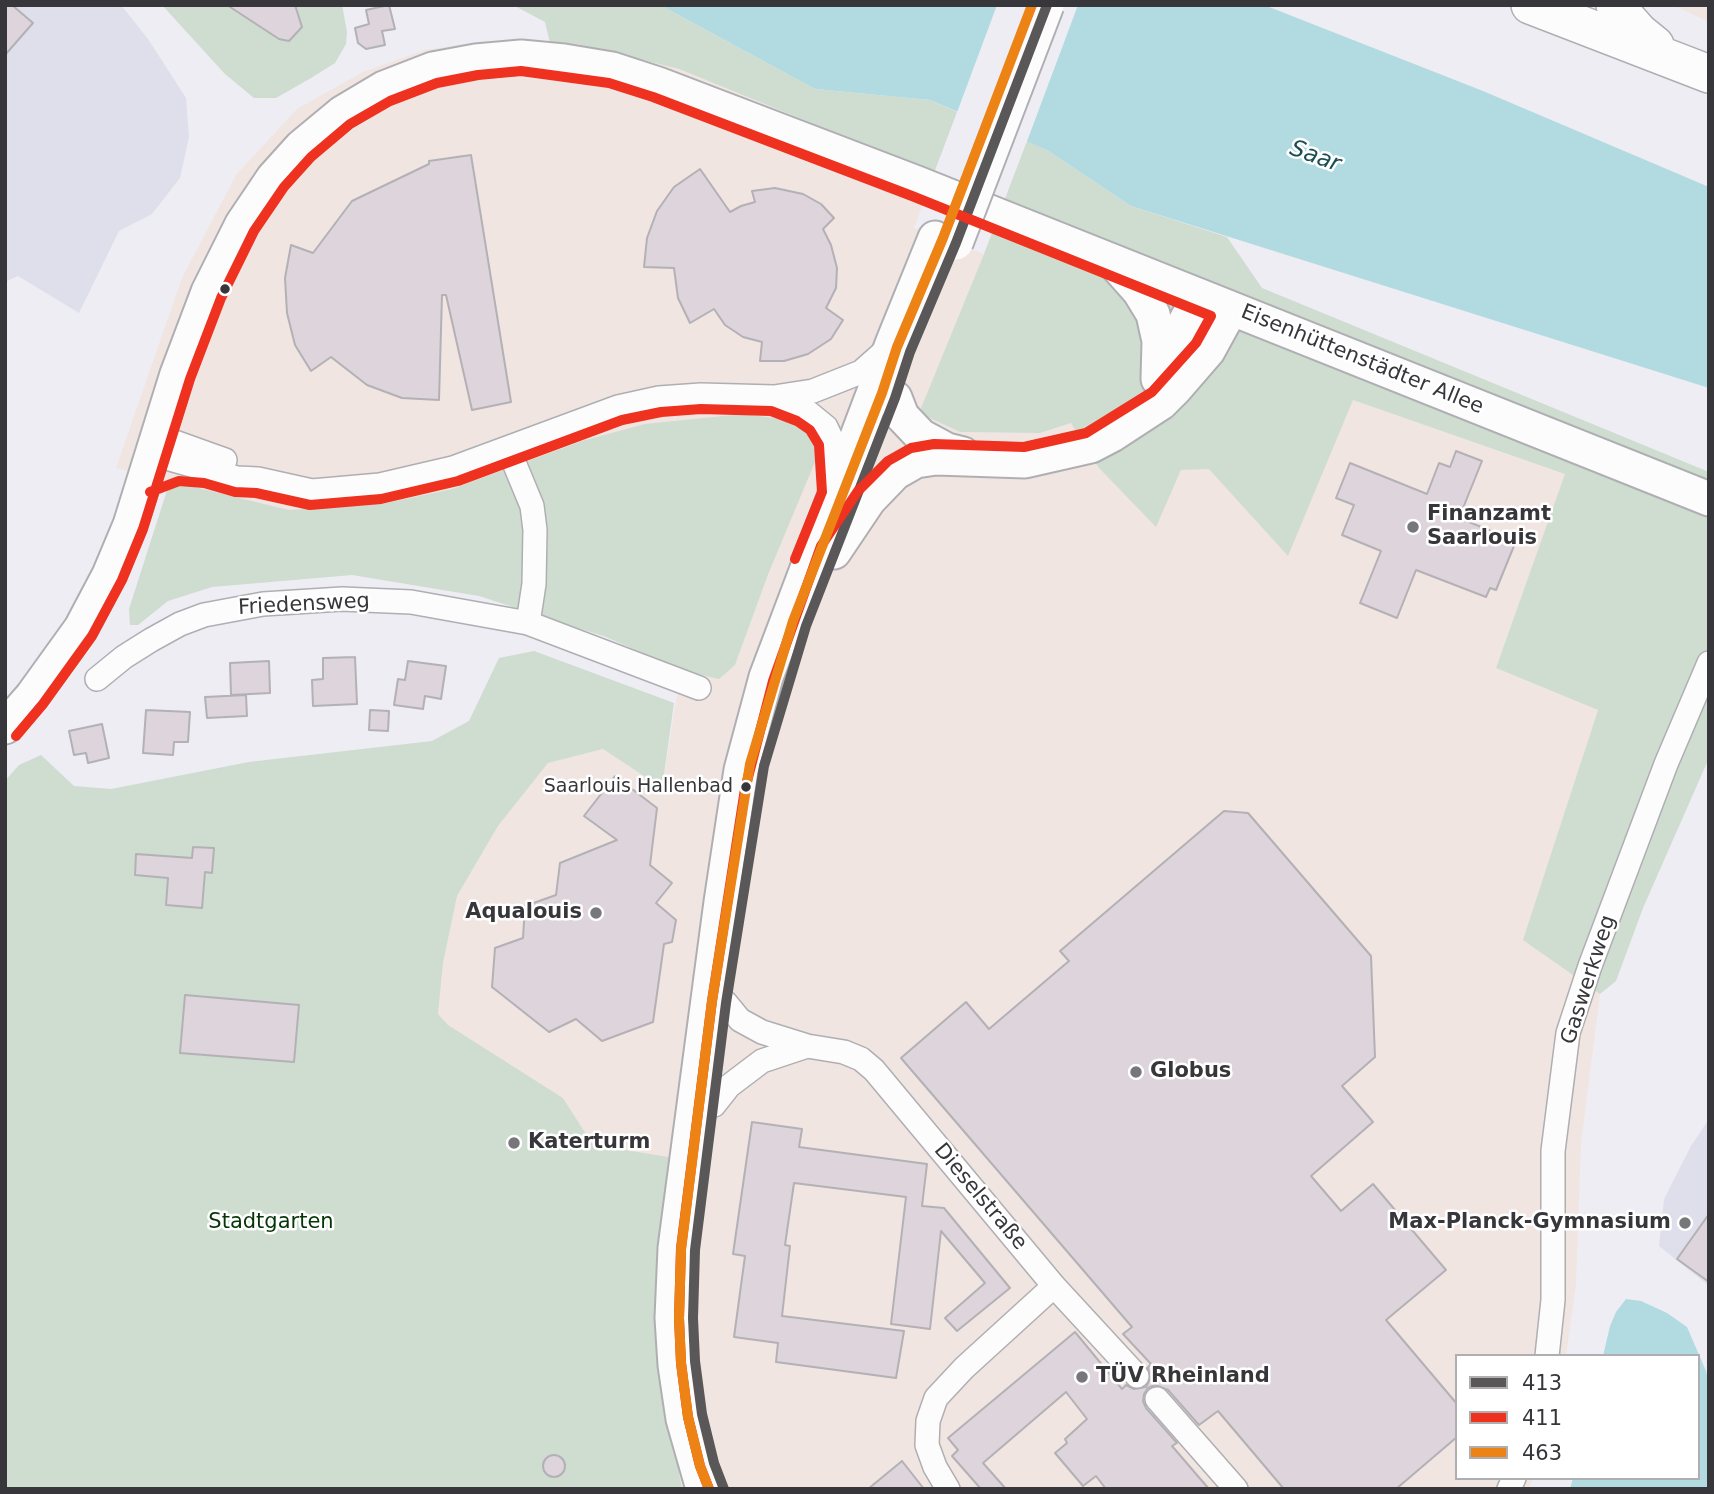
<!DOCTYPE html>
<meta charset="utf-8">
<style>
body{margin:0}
#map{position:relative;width:1714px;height:1494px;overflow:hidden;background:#ededf3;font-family:"DejaVu Sans",sans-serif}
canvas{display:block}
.frame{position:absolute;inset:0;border:7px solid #37373b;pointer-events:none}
.legend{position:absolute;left:1455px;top:1354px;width:245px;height:126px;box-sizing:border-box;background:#fff;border:2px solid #afafb1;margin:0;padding:9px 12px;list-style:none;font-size:21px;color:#37373b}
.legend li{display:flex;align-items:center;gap:14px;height:35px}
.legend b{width:35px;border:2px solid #afafb1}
</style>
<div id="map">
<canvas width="1714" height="1494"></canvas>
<div class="frame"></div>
<ul class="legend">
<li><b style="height:9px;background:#5a5758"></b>413</li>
<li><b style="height:9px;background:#ef3120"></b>411</li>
<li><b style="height:9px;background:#ec8314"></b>463</li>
</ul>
</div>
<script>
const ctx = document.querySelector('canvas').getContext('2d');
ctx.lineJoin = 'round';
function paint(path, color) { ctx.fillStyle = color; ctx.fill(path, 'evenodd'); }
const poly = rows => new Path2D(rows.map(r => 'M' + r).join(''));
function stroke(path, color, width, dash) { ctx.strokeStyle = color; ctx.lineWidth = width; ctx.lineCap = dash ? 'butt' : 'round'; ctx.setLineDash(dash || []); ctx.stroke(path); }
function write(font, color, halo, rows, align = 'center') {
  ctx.font = font + ' "DejaVu Sans",sans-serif'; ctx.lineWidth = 5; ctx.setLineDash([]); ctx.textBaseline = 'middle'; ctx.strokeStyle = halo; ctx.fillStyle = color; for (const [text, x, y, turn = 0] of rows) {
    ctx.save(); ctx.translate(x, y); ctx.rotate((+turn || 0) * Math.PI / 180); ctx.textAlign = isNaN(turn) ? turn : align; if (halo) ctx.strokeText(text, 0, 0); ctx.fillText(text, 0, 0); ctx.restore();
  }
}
paint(poly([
 [1673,5,1709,5,1709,22],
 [485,41,577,44,679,69,934,173,914,228,984,254,919,413,960,432,1040,433,1071,423,1099,468,1156,526,1181,470,1209,468,1288,555,1353,400,1566,474,1496,668,1598,710,1524,940,1600,994,1581,1143,1576,1283,1566,1356,1457,1356,1457,1478,1533,1478,1529,1489,682,1489,665,1398,593,1145,563,1098,448,1025,438,1014,443,963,457,896,498,826,548,763,603,749,662,788,681,670,700,676,735,665,769,572,582,441,452,489,387,503,289,510,116,468,182,278,236,175,297,109,363,72,425,50]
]), '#f0e5e0');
paint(poly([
 [5,5,121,5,148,39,186,98,189,137,180,178,152,214,119,231,79,313,18,276,5,282],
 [1709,1119,1709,1286,1659,1246,1664,1199,1691,1146]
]), '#dfdfeb');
paint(poly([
 [162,5,342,5,347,32,346,44,335,63,311,78,276,98,254,98,225,74],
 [513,5,660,5,815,89,930,100,957,112,934,173,679,69,577,44,550,43,545,22],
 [1027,141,1047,150,1131,206,1227,237,1262,288,1709,472,1709,758,1643,908,1616,981,1600,994,1523,940,1598,710,1496,668,1565,474,1353,400,1288,556,1209,469,1181,470,1156,527,1099,468,1071,423,1040,433,960,432,919,413,984,254],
 [743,414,796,421,812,435,817,457,769,572,735,665,719,679,681,670,606,637,479,596,352,575,212,587,168,601,138,625,130,625,129,609,170,481,289,510,386,503,452,489,582,441,645,424],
 [534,651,674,703,662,788,603,749,548,763,498,826,457,896,443,963,438,1014,448,1025,563,1098,593,1145,675,1158,665,1398,682,1489,5,1489,5,781,19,765,41,755,74,786,111,789,249,762,432,741,469,721,499,658]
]), '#cfdcd0');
paint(poly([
 [660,5,1264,5,1483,91,1709,187,1709,388,1131,206,1047,150,930,100,815,89],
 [1626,1299,1641,1301,1667,1313,1687,1327,1706,1371,1709,1383,1709,1489,1570,1489,1573,1478,1698,1478,1698,1356,1603,1356,1610,1326,1616,1312]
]), '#b2dbe1');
paint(poly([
 [997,5,1078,5,1026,144,956,115]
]), '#ededf3');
const building = poly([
 [5,5,12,5,33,23,5,55,5,5],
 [227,5,295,5,302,27,289,41,279,39,227,5],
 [389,5,395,29,382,31,385,45,366,49,358,43,355,28,369,24,366,10,389,5],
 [471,155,511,402,472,410,446,295,442,295,439,400,402,398,367,385,331,357,311,371,295,345,287,313,285,278,291,245,313,253,352,201,429,164,429,161,471,155],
 [700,169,730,212,741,206,755,202,752,191,775,188,803,194,821,204,834,218,823,229,831,245,837,268,836,288,826,308,843,320,831,339,808,354,784,361,760,361,762,342,743,337,725,325,714,309,690,323,678,298,674,268,644,267,647,238,657,211,674,187,700,169],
 [1456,451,1482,461,1459,518,1516,541,1496,590,1490,588,1486,597,1416,570,1397,618,1360,603,1381,551,1342,535,1354,505,1336,498,1350,463,1427,494,1439,463,1450,467,1456,451],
 [355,657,357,704,313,706,312,680,323,679,323,658,355,657],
 [269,661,270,693,231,695,230,663,269,661],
 [408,661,446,666,441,699,425,696,423,709,394,705,398,679,405,680,408,661],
 [246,695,247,716,207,718,205,697,246,695],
 [146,710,190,712,188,742,174,742,173,755,143,753,146,710],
 [370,710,389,711,388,731,369,730,370,710],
 [102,724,109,758,88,763,86,753,74,755,69,731,102,724],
 [615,776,657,808,650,865,672,883,656,903,676,920,672,942,664,944,653,1022,602,1041,576,1019,549,1032,492,987,495,948,523,938,525,906,556,895,560,863,617,840,584,816,615,776],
 [1224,811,1248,813,1371,956,1375,1057,1342,1086,1373,1122,1311,1176,1341,1211,1373,1184,1446,1270,1386,1320,1457,1404,1457,1437,1396,1489,1284,1489,1218,1411,1199,1425,1168,1390,1155,1385,1148,1388,1144,1394,1143,1401,1146,1408,1177,1443,1172,1446,1209,1489,1106,1489,1096,1476,1083,1486,1055,1453,1067,1443,1065,1439,1087,1419,1066,1392,983,1463,1006,1489,981,1489,952,1456,958,1450,948,1438,1075,1332,1122,1389,1126,1385,1134,1389,1146,1387,1150,1379,1148,1367,1151,1364,1123,1334,1132,1327,901,1058,966,1002,989,1029,1069,961,1060,951,1224,811],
 [193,847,214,848,212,873,205,872,202,908,166,905,168,878,135,875,136,854,192,858,193,847],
 [185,995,299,1005,294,1062,180,1053,185,995],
 [752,1122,802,1129,799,1147,927,1164,922,1206,944,1208,1010,1288,957,1331,945,1318,985,1283,941,1231,930,1329,891,1324,906,1197,794,1183,785,1245,790,1246,782,1316,904,1331,896,1378,776,1362,778,1343,734,1337,745,1256,733,1254,752,1122],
 [1709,1214,1709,1282,1677,1259,1709,1214],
 '543 1466a11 11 0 1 1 22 0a11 11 0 1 1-22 0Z',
 [902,1461,924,1489,868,1489,902,1461]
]);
paint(building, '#ddd4dc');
stroke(building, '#b3b1b5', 2);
const street = poly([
 [777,398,804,409,826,427,833,442,835,480],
 [158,436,225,460],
 [508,448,532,506,535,530,534,584,528,623],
 [152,454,237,478,258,479,312,491,380,485,453,468,618,407,659,398,701,395,774,397,813,391,861,372,887,349],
 [97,679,124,657,151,640,180,624,204,615,263,604,342,599,411,602,528,623,699,688],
 [726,1003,740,1020,762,1032,807,1046,844,1052,861,1059,874,1070,1054,1286,1137,1376],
 [714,1105,729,1086,762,1061,807,1046],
 [1547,1356,1553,1300,1553,1151,1568,1033,1590,966,1666,764,1709,663],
 [1157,1399,1236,1489],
 [948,1489,935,1467,927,1445,928,1421,936,1398,964,1368,1054,1286],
 [1509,1489,1514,1478]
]);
const secondary = poly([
 [1115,264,1139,291,1153,314,1159,341,1158,379],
 [1161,372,1172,346,1199,296],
 [895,398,902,416,921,436,947,450,963,454],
 [834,552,869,500,895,473,916,461,936,458,1025,461,1091,446,1112,435,1161,403,1176,388,1208,351,1231,309],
 [5,727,32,696,81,628,109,575,130,525,177,374,208,292,242,224,273,178,301,147,342,113,384,88,433,69,476,61,521,57,564,61,612,69,658,84,917,183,1709,499],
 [703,1489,683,1419,675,1365,672,1318,675,1248,721,902,741,770,766,677,892,344,935,238]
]);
const primary = poly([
 [1530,5,1709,74],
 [1615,5,1639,32,1655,45]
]);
stroke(street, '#afafb3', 26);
stroke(secondary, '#afafb3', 37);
stroke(primary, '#afafb3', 40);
stroke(street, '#fcfcfd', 23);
stroke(secondary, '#fcfcfd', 33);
stroke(primary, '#fcfcfd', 37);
const secondaryBridge = poly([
 [956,243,1047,5]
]);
stroke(secondaryBridge, '#afafb3', 37, []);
stroke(secondaryBridge, '#fcfcfd', 33);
stroke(poly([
 [724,1489,714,1463,702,1414,695,1361,693,1318,695,1250,726,1003,764,766,806,626,895,398,910,352,956,243,1047,5]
]), '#5a5758', 10);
stroke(poly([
 [150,492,179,481,204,483,235,492,256,493,310,505,381,499,458,481,622,420,661,412,701,409,771,411,797,421,810,430,819,445,822,492,795,559],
 [16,736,43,704,92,636,122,580,143,529,190,379,221,298,254,231,284,187,311,157,350,124,390,101,437,83,478,75,521,71,609,83,653,97,912,196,1211,316,1196,343,1152,392,1086,433,1024,447,934,444,911,448,888,461,858,491,821,546,773,681,745,789,712,1001,681,1248,679,1318,681,1363,688,1417,700,1466,709,1489]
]), '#ef3120', 10);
stroke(poly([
 [709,1489,700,1466,688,1417,681,1363,679,1318,681,1250,712,1001,750,764,793,621,882,393,897,347,943,238,1032,5]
]), '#ec8314', 10);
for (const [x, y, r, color] of [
 [225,289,6,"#37373b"],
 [1413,527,7,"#77777b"],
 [746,787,6,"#37373b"],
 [596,913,7,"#77777b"],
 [1136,1072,7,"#77777b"],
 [514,1143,7,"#77777b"],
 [1685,1223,7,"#77777b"],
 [1082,1377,7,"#77777b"]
]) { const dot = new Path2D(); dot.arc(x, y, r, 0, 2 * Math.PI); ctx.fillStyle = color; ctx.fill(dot); stroke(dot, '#fff', 2.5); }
write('19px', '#37373b', '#fff', [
 ["Saarlouis Hallenbad",733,787]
], 'right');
write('21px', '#37373b', '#fff', [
 ["Eisenhüttenstädter Allee",1362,360,22],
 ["Friedensweg",304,605,-3],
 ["Gaswerkweg",1589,980,-72],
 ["Dieselstraße",980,1197,50]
]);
write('bold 21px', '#37373b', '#fff', [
 ["Finanzamt",1427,515],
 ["Saarlouis",1427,539],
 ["Aqualouis",582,913,"right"],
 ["Globus",1150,1072],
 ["Katerturm",528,1143],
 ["Max-Planck-Gymnasium",1671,1223,"right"],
 ["TÜV Rheinland",1096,1377]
], 'left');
write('21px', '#053607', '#fff', [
 ["Stadtgarten",271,1223]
]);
write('italic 23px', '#1b4e53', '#fff', [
 ["Saar",1315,157,20]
]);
</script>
